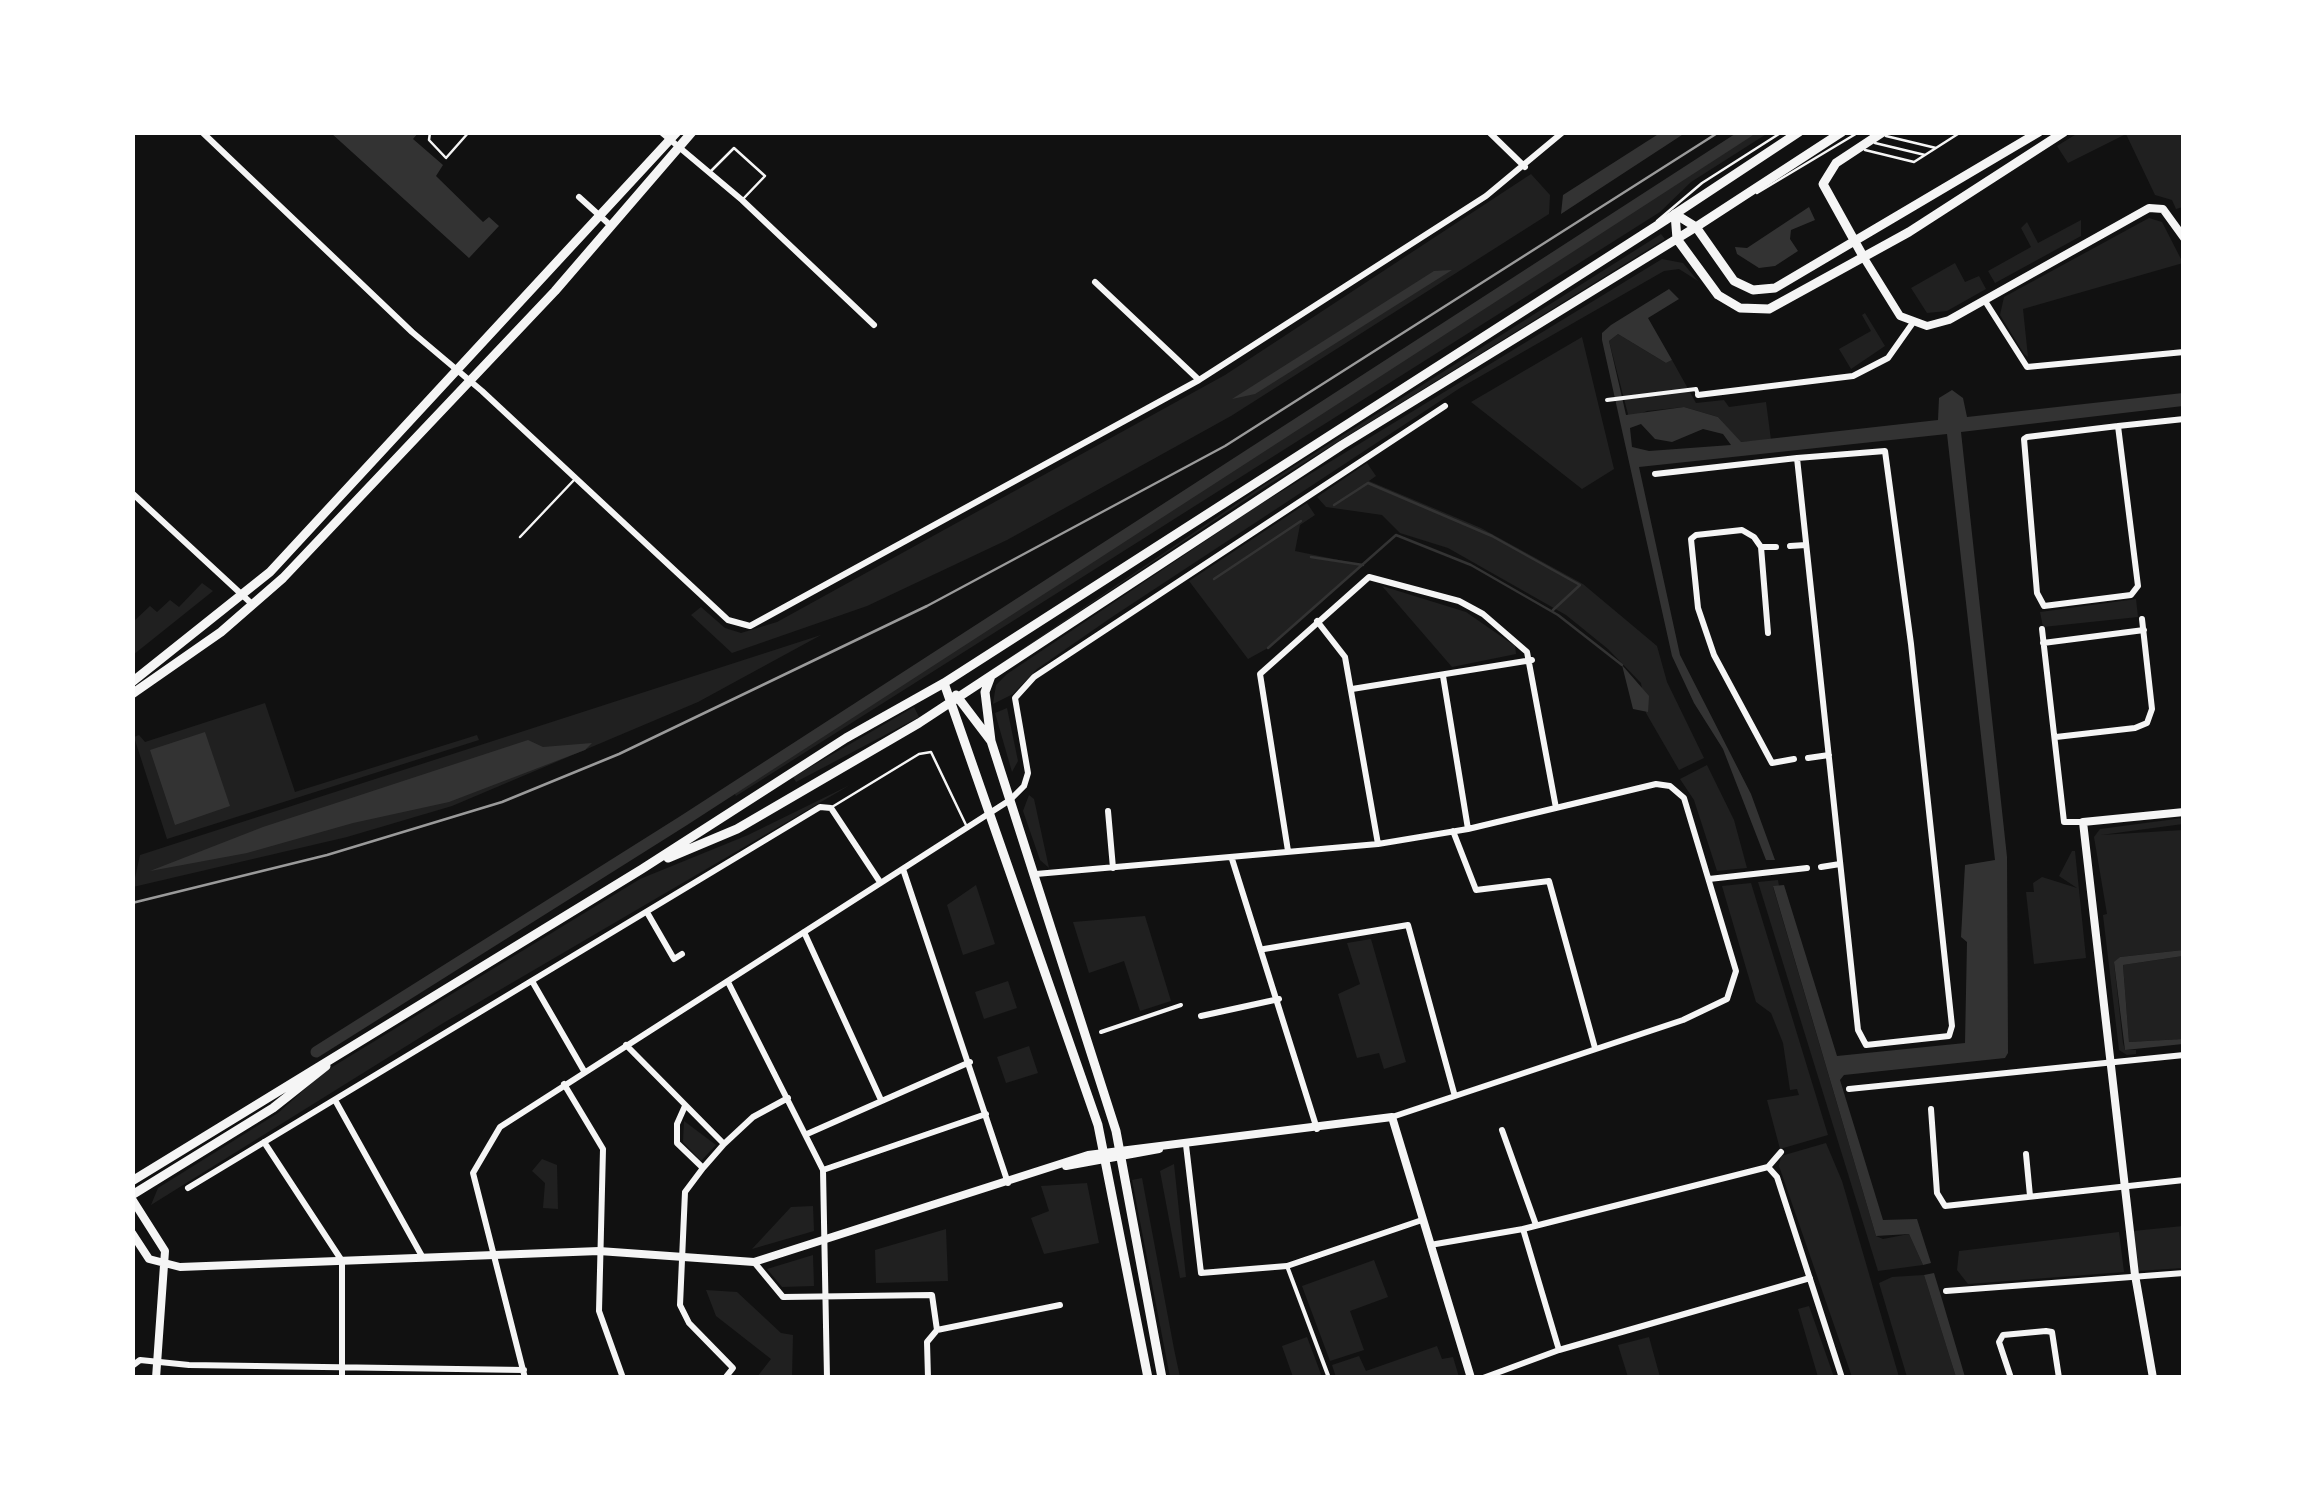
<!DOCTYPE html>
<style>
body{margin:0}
#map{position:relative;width:2316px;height:1510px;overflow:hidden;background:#111;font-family:"Varela Round",sans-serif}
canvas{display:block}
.frame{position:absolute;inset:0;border:135px solid #fff;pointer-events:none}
</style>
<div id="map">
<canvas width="2316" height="1510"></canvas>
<div class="frame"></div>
</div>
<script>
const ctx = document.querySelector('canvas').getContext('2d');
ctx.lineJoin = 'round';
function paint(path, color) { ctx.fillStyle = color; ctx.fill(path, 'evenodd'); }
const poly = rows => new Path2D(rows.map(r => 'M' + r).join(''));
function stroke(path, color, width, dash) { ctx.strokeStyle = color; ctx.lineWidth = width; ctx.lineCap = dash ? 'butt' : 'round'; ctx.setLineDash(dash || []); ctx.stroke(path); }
paint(poly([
 [1753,133,1768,133,1691,182,1660,212,736,796,731,787],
 [2078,133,2183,133,2183,207,2176,209,2172,200,2155,195,2126,134,2068,163,2057,146],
 [1531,174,1550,195,1549,214,1231,416,1007,540,867,606,732,653,691,615,701,607,725,628,741,633,777,622,1225,375],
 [2149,218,2162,222,2183,263,2023,309,2028,357,2024,354,2000,315,2004,297],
 [2081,220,2081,236,1995,283,1988,271,2031,247,2021,228,2027,222,2038,243],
 [1661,234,1665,239,1265,487,969,685,1264,485],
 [1662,259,1683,263,1698,281,1679,269,1664,271,1460,388,1112,617,1037,669,1013,694,993,704,996,685,1007,674,1256,507],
 [1955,263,1965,282,1979,276,1986,289,1947,311,1927,313,1911,288],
 [1865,313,1885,346,1851,369,1839,349,1871,331,1862,315],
 [1618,334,1666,363,1672,360,1696,403,1724,400,1729,407,1766,402,1771,440,1740,442,1718,417,1684,407,1647,411,1629,418,1609,341],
 [1582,337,1614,469,1582,489,1471,402],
 [1367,463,1376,476,1369,481,1481,528,1583,584,1657,646,1667,682,1704,758,1679,770,1646,713,1641,683,1608,649,1566,615,1448,548,1400,533,1382,515,1326,507,1317,497],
 [1307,503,1315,515,1300,525,1295,551,1363,565,1268,648,1248,659,1189,581],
 [202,583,213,591,133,655,133,622,150,606,157,612,170,600,179,607],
 [1382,586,1466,612,1515,646,1516,654,1452,667],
 [2136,599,2138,617,2043,627,2040,612],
 [821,635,698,702,452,806,347,837,133,887,140,855],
 [265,703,295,792,477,735,479,740,167,839,134,737,139,735,145,742],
 [914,707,919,717,796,782,793,777],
 [1007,708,1018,761,1012,772,995,713],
 [1707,765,1734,820,1747,868,1717,871,1694,800,1680,779],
 [850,785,445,1022,151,1205,158,1188,278,1113,324,1072,640,879,748,835],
 [1029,795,1034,799,1049,868,1040,860,1023,811],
 [2183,818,2183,824,2101,835,2183,830,2183,950,2120,957,2114,963,2123,1043,2125,1050,2136,1050,2136,1054,2127,1055,2119,1050,2103,915,2107,914,2094,837,2100,829],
 [2072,851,2075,851,2086,958,2034,964,2026,892,2034,892,2033,883,2042,877,2077,888,2059,876],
 [1778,880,1779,886,1773,887,1876,1236,1883,1239,1909,1234,1923,1265,1878,1271,1758,882],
 [1751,883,1828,1135,1780,1149,1767,1100,1799,1095,1797,1089,1790,1090,1783,1043,1771,1013,1756,1002,1722,886],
 [976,885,995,944,963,955,947,905],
 [1145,916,1171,1001,1140,1011,1124,961,1089,973,1073,922],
 [1371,939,1406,1062,1384,1069,1379,1053,1357,1058,1338,994,1360,984,1347,943],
 [2183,956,2183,1039,2129,1042,2123,965],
 [1008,981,1017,1008,984,1019,975,992],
 [1029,1046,1038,1073,1006,1083,997,1057],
 [684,1121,716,1145,701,1161,683,1142],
 [1826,1143,1842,1181,1899,1377,1852,1377,1779,1166,1781,1156],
 [542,1159,557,1165,558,1209,543,1208,545,1183,532,1171],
 [1174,1164,1186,1277,1180,1278,1160,1171],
 [1142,1178,1174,1349,1180,1377,1170,1377,1132,1180],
 [1087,1183,1099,1243,1044,1254,1031,1218,1049,1211,1041,1186],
 [813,1206,814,1231,752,1249,791,1207],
 [2183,1226,2183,1268,2138,1271,2133,1231],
 [946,1229,948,1281,876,1283,875,1250],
 [2119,1232,2124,1272,1968,1284,1957,1270,1959,1251],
 [813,1255,814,1286,782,1287,767,1269],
 [1374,1260,1388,1297,1350,1311,1364,1350,1330,1361,1302,1286],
 [1924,1275,1956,1377,1907,1377,1879,1283,1892,1277],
 [706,1290,737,1292,781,1333,793,1335,792,1377,757,1377,771,1359,716,1316],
 [1809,1306,1834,1377,1818,1377,1798,1309],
 [1307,1337,1322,1377,1293,1377,1282,1346],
 [1649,1337,1660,1377,1628,1377,1618,1345],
 [1437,1346,1442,1359,1453,1357,1459,1377,1336,1377,1332,1365,1359,1356,1366,1371]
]), '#202020');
paint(poly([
 [331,133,418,133,413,139,443,165,436,176,483,222,489,217,499,226,469,258],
 [1660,133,1685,133,1561,214,1563,195],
 [1809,207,1815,220,1791,230,1790,239,1798,251,1775,266,1759,268,1737,254,1735,247,1747,248],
 [1452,270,1255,394,1232,399,1434,271],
 [1669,289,1679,299,1648,318,1672,360,1666,363,1618,334,1609,341,1626,415,1684,407,1718,417,1741,442,1938,420,1939,398,1952,390,1963,398,1967,417,2183,393,2183,406,1961,432,2007,857,2008,1053,2005,1058,1844,1075,1840,1080,1883,1220,1917,1219,1931,1263,1923,1265,1909,1234,1876,1236,1773,886,1784,885,1837,1056,1965,1043,1967,942,1961,937,1965,865,1995,860,1947,434,1639,467,1680,655,1751,794,1775,860,1766,860,1723,749,1694,703,1672,656,1602,340,1602,333,1611,325],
 [1641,424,1655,439,1672,442,1703,429,1723,434,1731,445,1649,451,1632,447,1630,428],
 [1622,665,1649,696,1648,712,1633,709],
 [205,732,230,806,175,825,150,750],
 [528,740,543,747,592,743,585,750,449,802,353,823,247,853,150,871,263,827],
 [2183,950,2183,956,2123,965,2129,1042,2183,1039,2183,1044,2125,1050,2114,962,2120,957],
 [1934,1273,1941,1296,1965,1377,1956,1377,1924,1275]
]), '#333');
stroke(poly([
 [1334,505,1368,483,1492,536,1580,585,1553,610],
 [1311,557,1363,565],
 [1214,579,1301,521],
 [1268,648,1396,535,1471,565,1558,615,1622,665]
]), '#333', 2.5);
stroke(poly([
 [316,1052,683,821,1748,132]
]), '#333', 11);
stroke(poly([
 [430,132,429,140,446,158,469,132],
 [1886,136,1936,148],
 [1875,143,1925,155],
 [1865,150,1914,162,1961,132],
 [711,171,734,148,765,176,743,199],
 [1757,193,1859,132],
 [1657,221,1702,183,1782,132],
 [520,537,574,480],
 [832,807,919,754,931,752,966,825]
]), '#f5f5f5', 2.5);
stroke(poly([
 [1607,400,1696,389,1698,395],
 [1101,1032,1181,1005],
 [1287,1266,1329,1378]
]), '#f5f5f5', 4);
stroke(poly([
 [202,132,412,332,482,391,728,620,750,626,1199,380,1486,196,1563,132],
 [661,132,742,200,874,325],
 [1489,132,1525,167],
 [579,197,610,225],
 [1095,282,1199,380],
 [1985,301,2027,367,2184,352],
 [1698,395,1853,376,1888,358,1912,324],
 [2118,426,2138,586,2131,595,2044,606,2037,593,2024,439,2027,437,2118,426,2184,419],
 [1655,474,1797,458,1885,451,1911,644,1952,1026,1949,1036,1866,1045,1858,1030,1797,458],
 [132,493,252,604],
 [1790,546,1806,545],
 [1761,547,1776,547],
 [1317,621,1345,657,1378,844],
 [2042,629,2064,822,2083,822],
 [1768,633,1761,547,1754,537,1742,530,1696,535,1691,539,1698,608,1714,655,1772,763,1794,759],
 [2043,643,2144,630],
 [1443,676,1468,829],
 [1352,689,1532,660],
 [2056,737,2135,728,2147,723,2152,709,2142,619],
 [1808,758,1829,755],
 [1108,811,1113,868],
 [1453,831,1476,890,1549,881,1595,1048],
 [1288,851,1260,674,1369,577,1459,601,1483,614,1527,652,1556,808],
 [1232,859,1317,1129],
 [1821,867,1840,864],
 [903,869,1008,1183],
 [1036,874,1378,844,1468,829,1656,784,1670,786,1684,798,1736,971,1727,999,1683,1020,1392,1117],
 [1709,879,1807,868],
 [648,914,674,959,682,954],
 [804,932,881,1100],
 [1264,949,1408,925,1454,1093],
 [532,981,584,1071],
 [728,982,823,1170],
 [1201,1016,1279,999],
 [626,1045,724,1144,703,1168,677,1143,677,1124,685,1106],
 [564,1084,603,1149,599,1311,623,1378],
 [1849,1089,2184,1055],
 [335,1100,423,1258],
 [1931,1109,1937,1193,1945,1206,2184,1180],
 [1502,1130,1536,1225],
 [807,1134,970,1062],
 [264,1142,342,1261,342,1378],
 [724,1144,753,1117,788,1098],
 [1186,1145,1201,1273,1287,1266,1422,1220],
 [2026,1154,2030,1196],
 [1768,1167,1777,1177,1842,1378],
 [1768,1167,1781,1152],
 [703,1168,685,1192,680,1305,689,1323,733,1368,725,1378],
 [188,1188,820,807,831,808,880,882],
 [1523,1229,1559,1350],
 [1430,1245,1523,1229,1768,1167],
 [754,1262,783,1297,932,1295,937,1330,927,1342,928,1378],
 [1946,1291,2184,1273],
 [937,1330,1060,1305],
 [132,1366,140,1360,189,1365,524,1370],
 [525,1378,473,1173,500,1127,1010,800,1024,786,1028,773,1015,698,1034,677,1445,406],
 [827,1378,823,1170,986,1114],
 [1483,1378,1559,1350,1810,1278],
 [2011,1378,1999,1342,2003,1335,2046,1331,2052,1332,2059,1378]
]), '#f5f5f5', 6);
stroke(poly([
 [1864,258,1900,316,1927,326,1949,320,2149,208,2163,209,2184,238],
 [1066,1166,1159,1149],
 [132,1199,165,1251,156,1378],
 [132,1233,149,1259,180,1267,599,1251,754,1262,1088,1155,1392,1117,1471,1378],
 [2153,1378,2135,1275,2083,822,2184,812]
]), '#f5f5f5', 8);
stroke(poly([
 [1675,214,1677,239,1718,295,1740,308,1769,309,1909,232,2064,132],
 [1675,214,1696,227,1734,281,1753,290,1775,288,2039,132],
 [1864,258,1823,184,1836,163,1883,132],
 [991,676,985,692,991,741,1116,1131,1162,1378],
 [944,683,1098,1125,1148,1378],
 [956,695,991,741],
 [668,858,737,829,919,723,1342,445,1696,227],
 [132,1181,642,869,846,738,944,683,1675,214],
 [132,1195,273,1108,326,1066]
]), '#f5f5f5', 9);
stroke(poly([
 [1675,214,1799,132],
 [1696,227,1842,132],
 [132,682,270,572,677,132],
 [132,694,221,632,283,578,555,291,692,132]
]), '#f5f5f5', 9);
stroke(poly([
 [132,903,327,855,502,802,619,754,927,606,1225,446,1719,132]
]), '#9a9a9a', 2.5);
</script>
